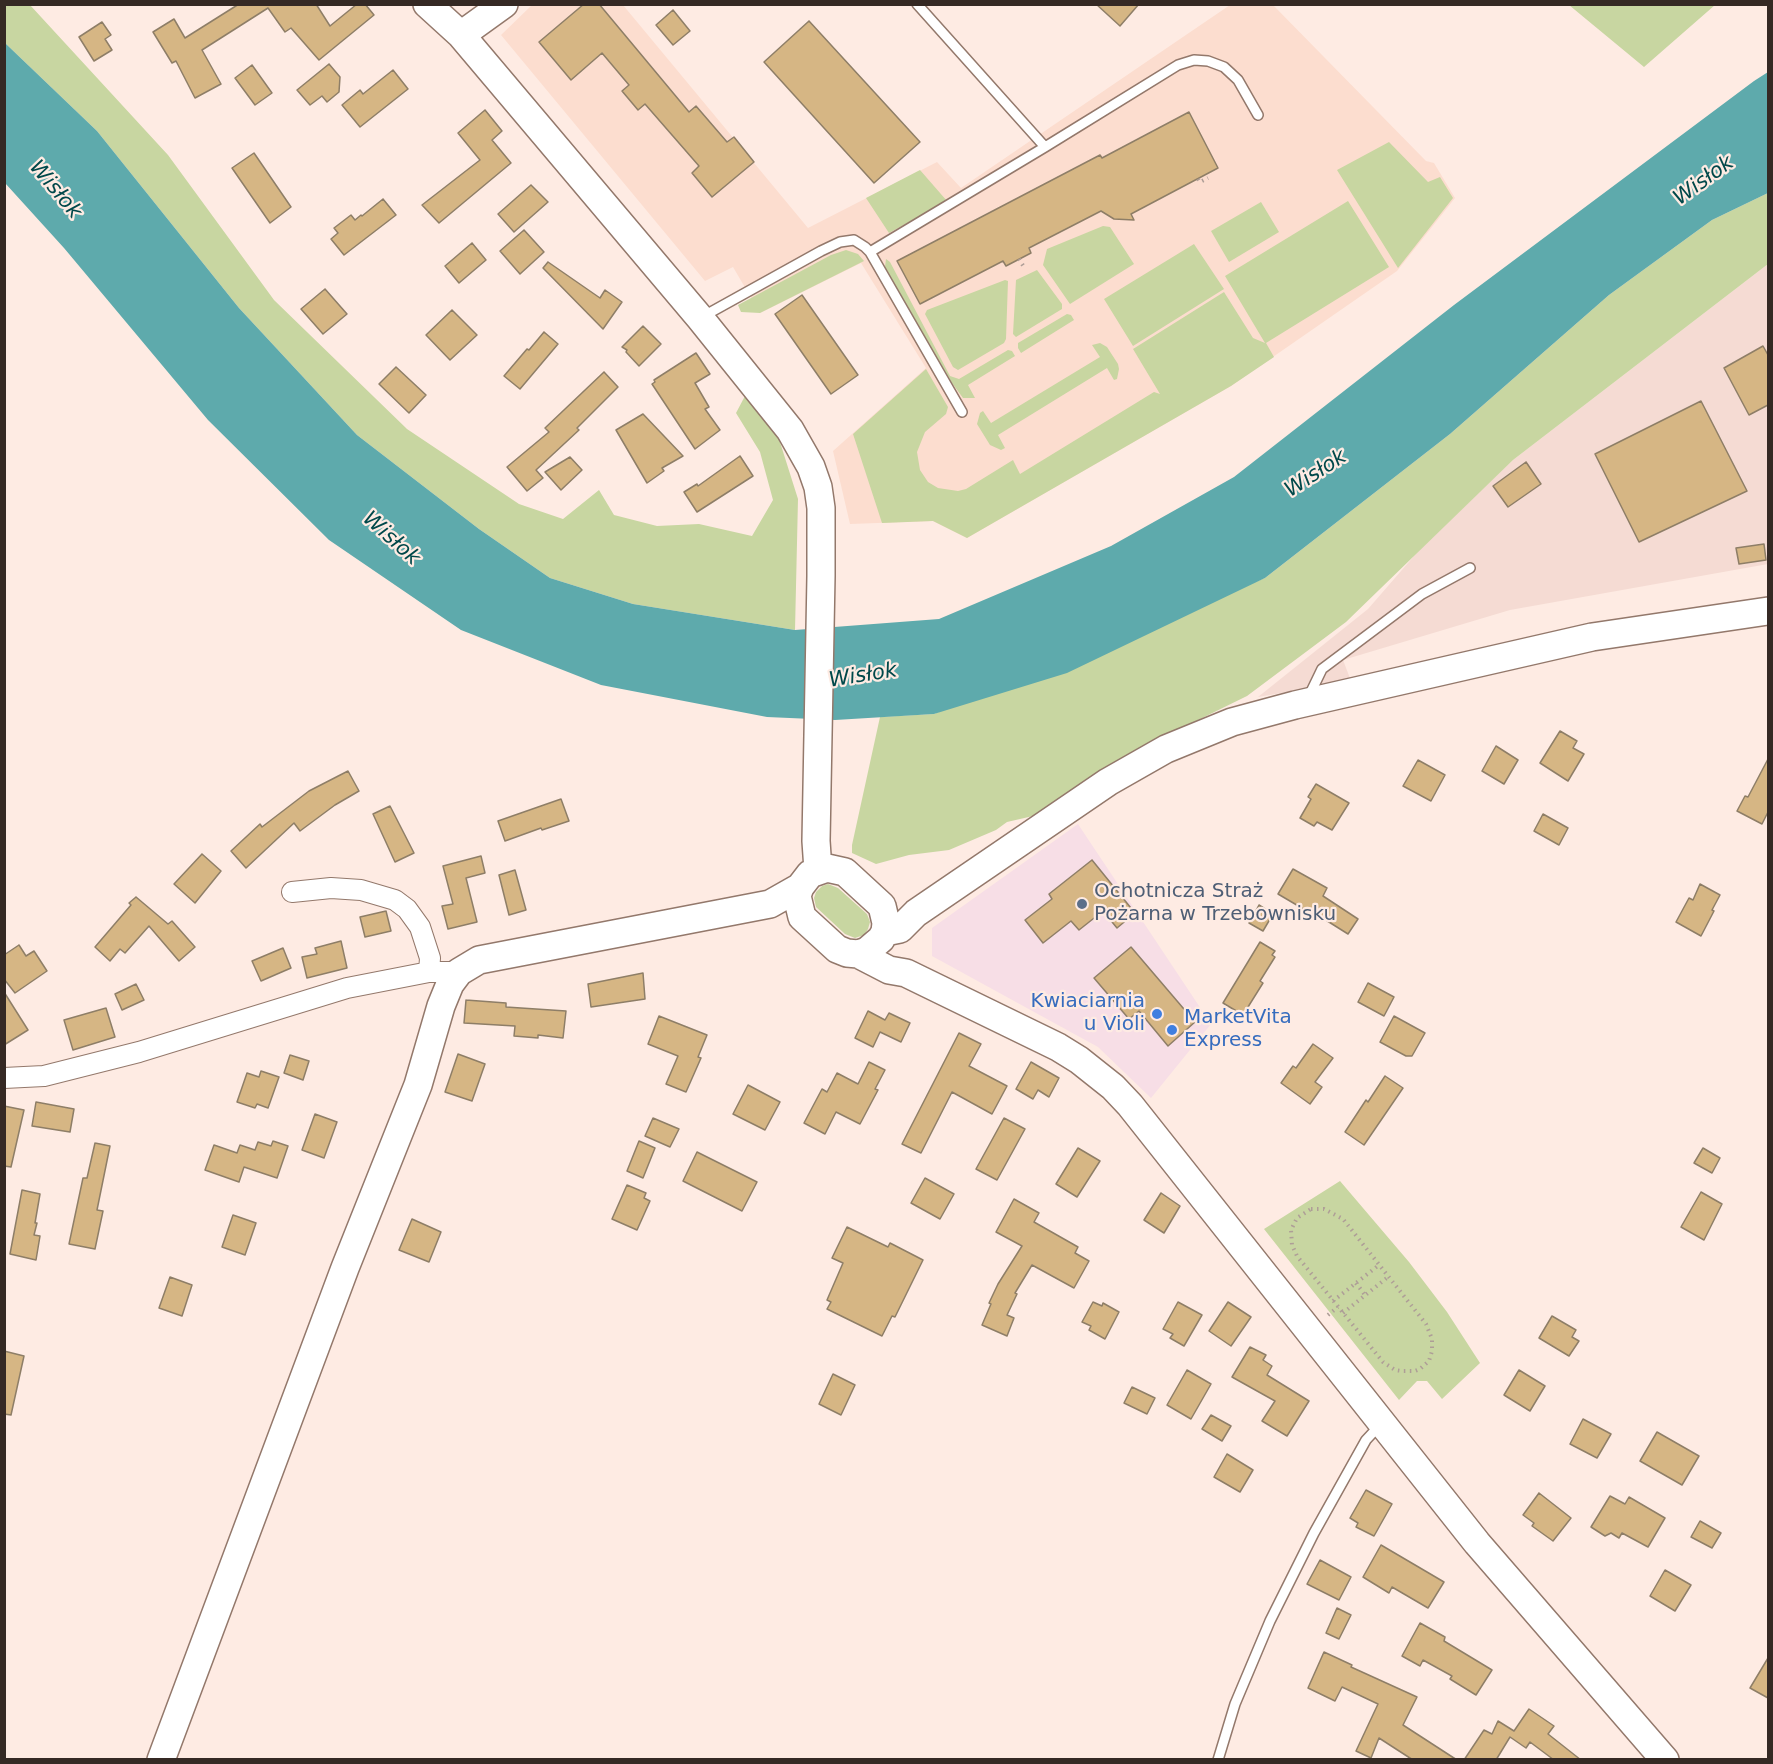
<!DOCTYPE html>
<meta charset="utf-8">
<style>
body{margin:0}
#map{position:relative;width:1773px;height:1764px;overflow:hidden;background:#feebe3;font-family:"DejaVu Sans",sans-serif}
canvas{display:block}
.frame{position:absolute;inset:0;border:6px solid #352924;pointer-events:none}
</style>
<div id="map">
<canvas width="1773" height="1764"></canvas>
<div class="frame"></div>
</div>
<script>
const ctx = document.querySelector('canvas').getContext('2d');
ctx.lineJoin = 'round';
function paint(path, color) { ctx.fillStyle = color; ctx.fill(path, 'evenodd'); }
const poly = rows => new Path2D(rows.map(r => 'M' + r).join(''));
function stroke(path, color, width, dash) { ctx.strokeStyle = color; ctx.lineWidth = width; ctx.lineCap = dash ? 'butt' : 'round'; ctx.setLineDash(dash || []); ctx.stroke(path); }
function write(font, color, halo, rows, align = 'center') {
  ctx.font = font + ' "DejaVu Sans",sans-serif'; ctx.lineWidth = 4.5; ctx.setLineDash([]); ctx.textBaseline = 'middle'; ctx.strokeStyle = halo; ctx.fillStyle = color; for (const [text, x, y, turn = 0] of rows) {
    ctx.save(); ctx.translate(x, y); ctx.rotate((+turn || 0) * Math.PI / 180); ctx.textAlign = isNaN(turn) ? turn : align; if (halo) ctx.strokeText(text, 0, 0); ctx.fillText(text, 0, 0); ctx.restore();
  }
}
paint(poly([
 [1078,824,1211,1024,1151,1098,1098,1047,932,956,932,928]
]), '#f7dee6');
paint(poly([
 [1768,264,1768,564,1510,610,1343,660,1351,681,1258,697,1368,609,1421,548,1513,460]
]), '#f5dbd3');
paint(poly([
 [532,5,623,5,808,228,937,162,961,188,1230,5,1273,5,1426,161,1434,163,1455,198,1397,271,1231,386,967,538,933,521,850,524,833,451,926,368,861,263,760,313,733,267,705,281,501,35]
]), '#fcddcf');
paint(poly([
 [4,5,30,5,168,155,274,300,407,429,519,504,563,519,599,490,614,515,657,526,699,524,752,536,773,500,760,452,736,413,745,396,779,439,798,499,795,630,633,604,550,578,479,529,357,435,239,308,97,131,5,43],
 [1569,5,1715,5,1644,67],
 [1389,142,1428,182,1440,177,1453,198,1398,268,1337,170],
 [920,170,947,201,889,233,866,198],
 [1768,193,1768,264,1513,460,1346,622,1247,696,1137,750,1063,801,1033,816,1007,822,996,830,949,850,909,855,876,864,852,853,852,845,880,717,934,714,1265,578,1450,434,1609,295,1712,220],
 [1348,201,1389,267,1266,343,1274,357,1231,386,967,538,933,521,882,523,853,434,926,369,948,407,946,414,925,432,917,452,920,470,928,482,938,488,958,491,966,489,1013,460,1020,474,1154,392,1160,394,1133,349,1224,292,1253,338,1265,343,1225,276],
 [1261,202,1279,232,1229,262,1211,231],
 [1103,226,1110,227,1134,264,1070,304,1043,265,1047,249],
 [1194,244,1224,289,1133,346,1104,299],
 [846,250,858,254,864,261,760,313,741,312,738,305,831,255],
 [886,259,890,262,950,376,959,379,1008,350,1012,351,1015,356,968,385,975,398,963,398,952,383,885,267],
 [1037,270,1062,304,1062,309,1016,337,1013,334,1016,280],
 [1005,280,1008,281,1006,339,1004,343,958,370,953,367,925,314,927,310],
 [1067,314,1071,315,1074,320,1021,353,1018,348,1018,343],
 [1100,343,1107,347,1118,364,1119,369,1117,379,1114,380,1107,368,998,435,1005,448,1001,450,990,445,977,424,980,413,983,411,991,423,1100,357,1092,345],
 [828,884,838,888,867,914,870,922,868,929,864,935,855,938,845,934,816,907,814,898,816,892,822,886],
 [1340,1181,1409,1262,1447,1312,1480,1363,1442,1399,1427,1381,1417,1381,1399,1400,1264,1229]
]), '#c8d6a1');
paint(poly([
 [5,43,97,131,239,308,357,435,479,529,550,578,633,604,795,630,939,619,1111,546,1234,477,1454,305,1754,81,1768,72,1768,193,1712,220,1609,295,1450,434,1265,578,1067,673,934,714,835,720,767,717,601,685,461,630,329,540,208,420,64,248,5,183]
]), '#5eaaac');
const building = poly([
 [239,4,316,4,330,26,357,4,365,4,374,15,319,60,291,28,285,32,268,8,202,50,221,84,195,98,176,61,172,63,153,32,174,19,185,38,239,4],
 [584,4,599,4,689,112,696,106,727,142,734,137,754,162,712,197,692,173,699,166,645,104,638,110,622,91,629,85,602,53,571,80,539,42,584,4],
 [1096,4,1139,4,1120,26,1096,4],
 [673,10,690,31,673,45,656,25,673,10],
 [809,21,920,142,874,183,764,62,809,21],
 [102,22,111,35,105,39,112,50,94,61,79,37,102,22],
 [329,64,340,77,339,92,327,102,322,96,310,105,297,90,329,64],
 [252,65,272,93,255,105,235,78,252,65],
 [393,70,408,89,360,127,342,105,360,90,363,94,393,70],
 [485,110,502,131,492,140,511,163,439,223,422,205,480,160,458,133,485,110],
 [1189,112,1218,168,1131,214,1134,220,1114,219,1101,211,1029,248,1031,253,1006,266,1003,261,920,304,897,261,1100,155,1102,158,1189,112],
 [254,153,291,207,270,223,232,168,254,153],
 [531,185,548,202,514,232,498,214,531,185],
 [383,199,396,215,344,255,331,239,338,233,334,228,351,215,355,220,361,215,362,216,383,199],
 [524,230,544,252,520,274,500,251,524,230],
 [472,243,486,260,459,283,445,266,472,243],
 [548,262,600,298,605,290,622,302,603,329,543,268,548,262],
 [325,289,347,314,323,334,301,309,325,289],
 [802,295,858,375,831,394,775,314,802,295],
 [452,310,477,335,450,360,426,335,452,310],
 [643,326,661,344,639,366,626,352,627,350,622,347,643,326],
 [544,332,558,344,520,389,504,376,527,349,529,350,544,332],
 [1763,346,1768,355,1768,405,1749,415,1724,368,1763,346],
 [696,353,710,374,695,383,709,407,705,409,720,430,695,449,652,384,655,382,654,380,696,353],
 [396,367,426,395,409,413,379,384,396,367],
 [604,372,618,387,577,428,579,430,536,470,543,478,527,491,507,467,549,432,545,428,604,372],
 [1701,401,1747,491,1639,542,1595,454,1701,401],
 [643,414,683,456,662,468,664,471,647,483,616,430,643,414],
 [740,456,753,476,697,512,684,492,697,484,698,486,740,456],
 [570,457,582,470,561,490,545,472,570,457],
 [1526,462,1541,484,1508,507,1493,486,1526,462],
 [1764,544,1766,560,1739,564,1736,548,1764,544],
 [1560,731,1577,741,1573,748,1584,754,1568,781,1540,763,1560,731],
 [1496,746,1518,760,1504,784,1482,771,1496,746],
 [1768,759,1768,812,1762,824,1737,811,1745,796,1748,797,1768,759],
 [1418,760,1445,775,1431,801,1403,786,1418,760],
 [348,771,359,791,335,805,300,831,294,823,246,868,231,851,260,824,262,827,309,791,348,771],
 [1316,784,1349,803,1332,830,1317,822,1314,826,1300,818,1311,799,1308,797,1316,784],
 [561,799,569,821,542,830,541,828,505,841,498,821,561,799],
 [390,806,414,853,395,862,373,814,390,806],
 [1543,814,1568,828,1559,845,1534,831,1543,814],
 [202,854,221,871,195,903,174,884,202,854],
 [481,856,485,873,466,878,477,922,448,929,442,906,453,904,443,866,481,856],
 [1092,860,1135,913,1117,928,1103,911,1079,930,1071,921,1043,943,1025,920,1052,899,1049,894,1092,860],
 [1293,869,1327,888,1323,896,1358,919,1348,934,1313,912,1312,914,1278,894,1293,869],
 [515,870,526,910,509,915,499,875,515,870],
 [1700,884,1720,895,1712,910,1714,911,1701,936,1676,922,1689,898,1693,900,1700,884],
 [136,897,168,924,172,921,195,947,179,961,149,926,125,953,120,949,110,961,95,947,131,905,129,903,136,897],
 [1259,905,1273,914,1263,931,1249,923,1259,905],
 [386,911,391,931,365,937,360,917,386,911],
 [341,941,347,968,307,978,302,957,317,954,315,948,341,941],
 [1260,942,1275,951,1272,955,1275,957,1260,981,1263,983,1243,1015,1223,1003,1260,942],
 [19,945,26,956,34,951,47,971,15,993,4,979,4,955,19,945],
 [1131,947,1195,1022,1168,1046,1139,1011,1129,1019,1094,978,1131,947],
 [283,948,291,968,261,981,252,961,283,948],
 [643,973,645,999,591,1007,588,984,643,973],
 [1368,983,1394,997,1384,1016,1358,1002,1368,983],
 [136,984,144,1000,122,1010,115,994,136,984],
 [4,992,28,1030,4,1045,4,992],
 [466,1000,506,1003,506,1007,566,1011,563,1038,538,1035,538,1038,514,1036,515,1026,464,1023,466,1000],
 [106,1008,115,1037,73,1050,64,1020,106,1008],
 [868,1011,885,1020,889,1013,910,1023,901,1042,880,1032,873,1047,855,1038,868,1011],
 [659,1016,707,1035,698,1057,701,1058,686,1092,666,1084,678,1056,648,1044,659,1016],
 [1394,1016,1425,1033,1412,1056,1406,1056,1380,1042,1394,1016],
 [959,1033,981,1044,969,1066,1007,1086,992,1114,952,1092,921,1153,902,1144,959,1033],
 [1313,1044,1333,1058,1315,1082,1322,1087,1310,1104,1281,1083,1293,1066,1296,1068,1313,1044],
 [458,1054,485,1064,472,1101,445,1092,458,1054],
 [290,1055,309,1061,303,1080,284,1073,290,1055],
 [869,1062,885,1070,875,1089,878,1090,860,1124,836,1112,825,1134,804,1123,822,1089,827,1092,837,1073,858,1084,869,1062],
 [1031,1062,1059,1078,1049,1097,1038,1090,1033,1099,1016,1089,1031,1062],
 [261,1071,279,1077,268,1108,257,1104,255,1108,237,1102,247,1073,259,1077,261,1071],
 [1385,1076,1403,1088,1364,1145,1345,1132,1366,1100,1368,1102,1385,1076],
 [748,1085,780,1102,765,1130,733,1114,748,1085],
 [36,1102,74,1109,70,1132,32,1126,36,1102],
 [4,1106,24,1110,11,1167,4,1166,4,1106],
 [315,1114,337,1122,324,1158,302,1150,315,1114],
 [653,1118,679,1129,670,1147,645,1136,653,1118],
 [1004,1118,1025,1129,997,1180,976,1169,1004,1118],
 [273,1141,288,1146,277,1178,244,1167,239,1182,205,1170,214,1145,237,1153,240,1145,255,1150,258,1142,271,1146,273,1141],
 [639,1141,655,1148,643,1178,627,1171,639,1141],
 [95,1143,110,1146,97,1210,103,1211,95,1249,69,1244,83,1178,87,1178,95,1143],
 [1078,1148,1100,1161,1077,1197,1056,1184,1078,1148],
 [1703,1148,1720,1158,1712,1173,1694,1163,1703,1148],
 [697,1152,757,1182,742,1211,683,1181,697,1152],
 [925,1178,954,1194,940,1219,911,1203,925,1178],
 [627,1185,646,1193,644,1198,650,1201,637,1230,612,1219,627,1185],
 [22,1190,40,1194,35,1223,37,1223,34,1235,40,1236,36,1260,10,1254,22,1190],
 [1701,1192,1722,1204,1704,1240,1681,1227,1701,1192],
 [1161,1193,1180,1206,1164,1233,1144,1220,1161,1193],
 [1014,1199,1039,1213,1034,1222,1078,1247,1075,1253,1089,1261,1074,1288,1032,1265,1015,1293,1017,1294,1007,1315,1014,1318,1007,1336,982,1325,991,1304,989,1303,998,1284,1022,1246,996,1232,1014,1199],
 [233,1215,256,1223,245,1255,222,1247,233,1215],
 [412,1219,441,1232,429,1262,399,1250,412,1219],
 [847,1227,888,1247,890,1243,923,1260,895,1317,892,1316,882,1336,827,1309,831,1302,827,1300,843,1263,832,1258,847,1227],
 [170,1277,192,1285,182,1316,159,1308,170,1277],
 [1093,1302,1102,1306,1103,1303,1119,1312,1105,1339,1089,1330,1091,1326,1082,1322,1093,1302],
 [1178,1302,1202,1315,1184,1346,1170,1338,1173,1334,1163,1329,1178,1302],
 [1228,1302,1251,1317,1231,1346,1209,1331,1228,1302],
 [1552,1316,1576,1330,1572,1337,1579,1341,1569,1356,1539,1338,1552,1316],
 [1250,1347,1266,1355,1263,1360,1272,1366,1267,1375,1309,1401,1287,1436,1262,1421,1275,1401,1232,1377,1250,1347],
 [4,1351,24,1356,11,1415,4,1414,4,1351],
 [1187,1370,1211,1384,1191,1419,1167,1405,1187,1370],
 [1519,1370,1545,1386,1530,1411,1504,1395,1519,1370],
 [833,1374,855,1385,841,1415,819,1404,833,1374],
 [1132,1387,1155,1398,1147,1414,1124,1403,1132,1387],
 [1211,1415,1231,1426,1222,1441,1202,1429,1211,1415],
 [1583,1419,1611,1434,1597,1458,1570,1444,1583,1419],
 [1657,1432,1699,1456,1682,1485,1640,1461,1657,1432],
 [1227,1454,1253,1470,1240,1492,1214,1477,1227,1454],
 [1366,1490,1392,1504,1374,1536,1356,1527,1358,1523,1350,1518,1366,1490],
 [1539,1493,1571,1518,1553,1541,1532,1526,1534,1523,1523,1515,1539,1493],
 [1610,1496,1625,1504,1629,1497,1665,1518,1648,1547,1622,1533,1619,1538,1611,1533,1605,1536,1591,1527,1610,1496],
 [1700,1521,1721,1533,1712,1548,1691,1537,1700,1521],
 [1381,1545,1444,1582,1428,1608,1392,1587,1389,1593,1363,1577,1381,1545],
 [1320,1560,1351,1577,1339,1600,1307,1584,1320,1560],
 [1665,1570,1691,1585,1675,1611,1650,1596,1665,1570],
 [1337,1608,1351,1615,1339,1639,1326,1633,1337,1608],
 [1420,1623,1445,1637,1444,1641,1492,1670,1476,1695,1450,1679,1452,1676,1423,1660,1420,1666,1402,1656,1420,1623],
 [1324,1652,1352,1665,1351,1667,1417,1697,1403,1725,1457,1760,1413,1760,1379,1738,1371,1758,1356,1751,1378,1704,1342,1687,1335,1701,1308,1688,1324,1652],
 [1768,1658,1768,1698,1750,1688,1768,1658],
 [1529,1709,1554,1726,1548,1734,1581,1760,1554,1760,1530,1742,1526,1748,1510,1737,1496,1760,1464,1760,1484,1730,1492,1734,1498,1721,1514,1731,1529,1709]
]);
paint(building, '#d6b684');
stroke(building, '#8e7e67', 1.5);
const lane = poly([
 [917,4,1045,147],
 [870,252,1045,147,1178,65,1194,60,1208,61,1224,67,1238,80,1258,115],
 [702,317,821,251,840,242,854,240,865,247,870,252,962,412],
 [1308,698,1322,669,1422,594,1470,568],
 [1218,1760,1235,1704,1270,1621,1314,1533,1366,1440,1380,1425]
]);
const street = poly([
 [292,892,331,888,361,890,395,900,407,909,420,927,430,958,429,972],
 [4,1078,44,1076,139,1052,347,988,429,972,459,972]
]);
const secondary = poly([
 [427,4,461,35,700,318,790,430,811,467,818,487,821,508,821,576,816,841,818,870],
 [461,35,504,4],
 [827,868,845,872,882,906,886,923,885,932,881,939,867,951,858,954,847,953,837,949,802,917,797,896,800,887,810,874,827,868],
 [885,932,900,929,916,913,1108,782,1166,749,1232,722,1295,705,1592,637,1768,611],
 [858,954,889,970,906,973,1058,1047,1079,1060,1113,1087,1130,1105,1477,1543,1665,1760],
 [161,1760,345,1268,418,1085,441,1006,450,984,459,972,479,960,770,904,800,887]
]);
stroke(lane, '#93786b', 12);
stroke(street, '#93786b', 22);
stroke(secondary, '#93786b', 30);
stroke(poly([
 [1198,179,1200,182,1208,178],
 [1019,259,1024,267],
 [1311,1209,1324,1209,1343,1219,1426,1324,1432,1339,1432,1351,1429,1361,1420,1369,1415,1371,1402,1371,1395,1370,1383,1362,1297,1256,1292,1245,1291,1230,1297,1218,1311,1209],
 [1356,1283,1365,1295],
 [1333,1301,1379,1265],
 [1343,1313,1388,1277],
 [1328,1315,1338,1307]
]), '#ae9e97', 4, [1.5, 4.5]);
stroke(lane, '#fff', 9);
stroke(street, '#fff', 20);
stroke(secondary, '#fff', 27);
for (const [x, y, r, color] of [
 [1082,904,6,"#5c6f8a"],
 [1157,1014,6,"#3f7fe0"],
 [1172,1030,6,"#3f7fe0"]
]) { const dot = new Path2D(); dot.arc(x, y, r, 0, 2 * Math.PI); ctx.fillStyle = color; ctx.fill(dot); stroke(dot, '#feebe3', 2); }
write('20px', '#4e5e75', '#feebe3', [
 ["Ochotnicza Straż",1094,892],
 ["Pożarna w Trzebownisku",1094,915]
], 'left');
write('20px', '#366cbe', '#feebe3', [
 ["Kwiaciarnia",1145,1002],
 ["u Violi",1145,1025],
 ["MarketVita",1184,1018,"left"],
 ["Express",1184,1041,"left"]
], 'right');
write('italic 21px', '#00484a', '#feebe3', [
 ["Wisłok",1704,181,-36],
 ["Wisłok",55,190,50],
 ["Wisłok",1316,474,-33],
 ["Wisłok",391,539,42],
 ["Wisłok",863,676,-9]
]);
</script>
